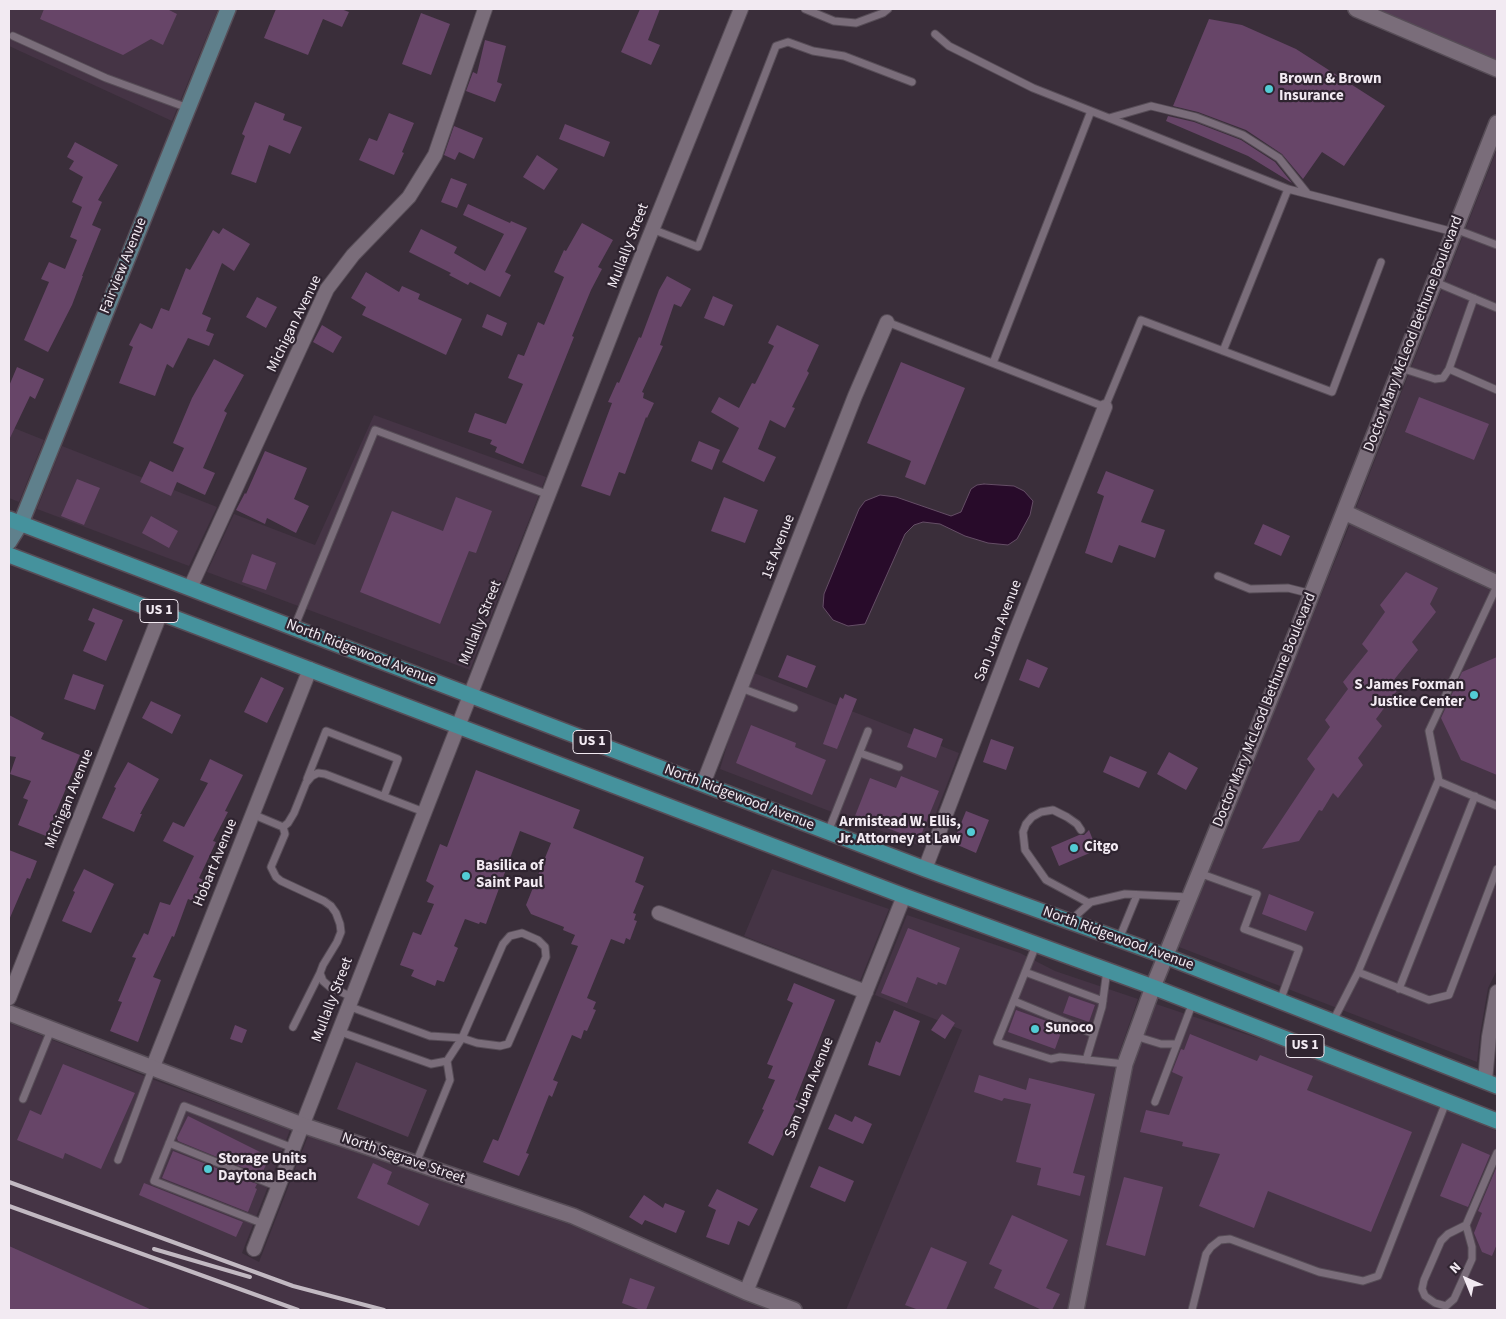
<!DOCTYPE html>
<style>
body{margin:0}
#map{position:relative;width:1506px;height:1319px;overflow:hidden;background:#3a2e3a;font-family:"Source Sans 3",sans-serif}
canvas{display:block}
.frame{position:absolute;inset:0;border:10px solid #f2eaf2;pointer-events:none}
.north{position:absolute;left:1441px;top:1254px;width:50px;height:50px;-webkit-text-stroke:4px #2f2430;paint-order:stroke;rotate:316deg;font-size:14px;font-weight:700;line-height:20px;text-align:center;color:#f2eaf2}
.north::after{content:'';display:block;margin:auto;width:18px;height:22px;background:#f2eaf2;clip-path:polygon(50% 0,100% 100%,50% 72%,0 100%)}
</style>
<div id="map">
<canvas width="1506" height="1319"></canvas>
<div class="frame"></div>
<div class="north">N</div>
</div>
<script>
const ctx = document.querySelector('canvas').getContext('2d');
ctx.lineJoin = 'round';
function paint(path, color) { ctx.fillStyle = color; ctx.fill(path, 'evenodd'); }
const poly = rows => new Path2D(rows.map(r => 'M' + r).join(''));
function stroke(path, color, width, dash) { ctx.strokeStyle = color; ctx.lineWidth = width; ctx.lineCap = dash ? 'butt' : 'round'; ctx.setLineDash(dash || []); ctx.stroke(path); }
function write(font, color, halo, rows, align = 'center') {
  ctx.font = font + ' "Source Sans 3",sans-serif'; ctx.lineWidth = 4.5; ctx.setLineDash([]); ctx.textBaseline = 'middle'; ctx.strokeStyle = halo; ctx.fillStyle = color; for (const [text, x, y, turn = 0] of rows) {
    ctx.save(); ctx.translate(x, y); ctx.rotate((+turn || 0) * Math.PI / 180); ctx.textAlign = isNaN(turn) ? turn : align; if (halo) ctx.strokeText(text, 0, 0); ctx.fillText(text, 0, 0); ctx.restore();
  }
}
paint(poly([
 [9,9,218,9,172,121,9,46],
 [1497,149,1497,574,1356,508],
 [374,415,546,477,470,670,207,572,234,514,315,545],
 [9,426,44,440,19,502,9,498],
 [62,446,217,507,189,566,37,509],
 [1350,524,1497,593,1497,970,1488,988,1480,1034,1477,1062,1179,947],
 [749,671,959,753,923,847,720,769],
 [772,869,889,909,860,981,744,936],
 [907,915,1020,953,1055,971,1138,999,1116,1062,1067,1310,846,1310,962,1030,875,995],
 [1156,1004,1284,1047,1497,1131,1497,1310,1085,1310,1133,1068],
 [9,1023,157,1081,290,1130,242,1253,259,1262,308,1136,571,1225,751,1304,770,1310,9,1310]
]), '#453445');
paint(poly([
 [1356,9,1497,9,1497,69],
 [356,1062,427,1090,408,1137,337,1109]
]), '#543d54');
const water = poly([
 [984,484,1014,486,1024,491,1033,501,1030,515,1017,539,1008,545,988,543,965,536,940,524,923,522,914,525,905,534,865,624,848,626,833,620,823,607,824,594,859,509,865,501,880,495,896,497,951,516,961,512,971,489,977,485,984,484]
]);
paint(water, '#280b2a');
stroke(water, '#654e66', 1);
paint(poly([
 [44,9,167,9,177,14,163,45,151,39,123,55,40,19],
 [276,9,341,9,349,12,342,27,323,19,308,55,264,38],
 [640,9,660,9,648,40,660,45,651,65,621,52],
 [421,13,450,24,431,75,402,64],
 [1209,19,1242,25,1296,49,1385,106,1344,166,1322,152,1303,179,1282,154,1246,130,1198,112,1173,106],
 [485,40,506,46,497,82,502,84,495,102,466,91,473,72,477,74],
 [255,102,285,114,283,120,302,127,290,154,269,145,256,183,231,174,245,136,242,134],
 [389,113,414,123,402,152,404,153,394,175,359,160,369,138,377,141],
 [1168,116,1194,122,1241,140,1275,162,1292,183,1248,156,1166,121],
 [565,124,610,142,604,157,559,139],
 [454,126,483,138,474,159,459,152,455,160,444,155],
 [75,142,118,165,98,200,102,202,92,225,101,229,82,276,83,276,72,305,48,352,24,340,49,282,41,279,49,262,65,269,77,240,70,237,82,207,72,202,83,177,69,169,74,161,67,157],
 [537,155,558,169,544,190,523,177],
 [451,178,467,184,457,208,441,202],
 [468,204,510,223,511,221,527,228,505,272,511,275,500,297,470,282,468,285,449,275,451,273,409,252,421,229,457,247,454,253,485,271,504,234,463,215],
 [582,223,613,240,598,267,602,269,591,290,572,336,574,337,523,464,495,452,497,447,490,444,492,440,468,432,475,413,506,424,523,384,508,378,518,354,524,356,538,322,544,325,564,277,554,272,564,250,566,251],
 [223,228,250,244,234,271,222,263,202,314,211,318,206,331,214,334,209,346,188,338,173,368,167,364,155,396,119,383,133,347,129,345,140,323,152,329,161,308,169,311,186,268,190,270,213,230,219,234],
 [366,272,399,292,402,286,420,294,418,299,462,319,446,355,362,315,366,307,351,298],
 [667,276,691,289,681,307,674,304,660,345,663,346,642,392,644,393,643,398,654,403,647,418,646,417,625,474,619,472,610,496,581,486,612,403,608,402,617,382,619,383,639,337,641,338,659,290],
 [713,296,733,305,724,326,704,318],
 [257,297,277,307,266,328,246,317],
 [487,314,507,323,502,336,482,327],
 [322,325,342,337,333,353,313,342],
 [777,325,819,345,807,371,809,373,792,407,795,408,785,428,770,420,758,449,776,457,764,482,722,462,739,428,711,412,719,397,739,408,752,383,755,384,774,346,768,343],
 [214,359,244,375,224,411,227,413,203,468,215,473,205,495,177,482,171,496,140,482,150,461,173,472,184,448,173,443,192,398],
 [901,362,965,388,925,485,905,477,911,461,867,443],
 [17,367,44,379,35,399,30,396,9,440,9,386],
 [1419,397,1489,424,1474,460,1405,432],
 [699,441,720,450,712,470,691,461],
 [265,451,307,468,294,499,309,506,296,533,267,518,265,524,236,510,245,493,246,494],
 [1106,471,1154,490,1141,522,1165,530,1155,558,1119,545,1112,563,1085,553,1104,496,1097,493],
 [77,479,100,488,84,525,61,516],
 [456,497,492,511,476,553,469,551,440,624,360,592,392,511,443,531],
 [724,497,758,510,745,543,711,531],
 [151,516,178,531,169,548,142,533],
 [1263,524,1290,536,1281,556,1254,544],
 [252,554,276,563,266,590,242,582],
 [1406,572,1438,588,1430,604,1436,612,1412,642,1418,650,1393,681,1399,688,1376,719,1382,726,1358,758,1363,765,1338,798,1333,793,1322,811,1319,810,1299,841,1262,849,1315,769,1307,759,1330,727,1325,720,1348,689,1343,682,1368,651,1362,644,1385,612,1380,605],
 [93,608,123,620,106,661,83,651,95,623,88,620],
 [787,655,816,666,807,688,778,677],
 [1497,657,1497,775,1461,760,1441,718,1462,672],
 [1027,659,1048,668,1039,688,1019,680],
 [73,674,104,685,95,710,64,699],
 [261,677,284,688,267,723,244,712],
 [845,694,857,699,837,749,823,744,840,697,843,699],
 [151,701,181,715,172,734,142,718],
 [9,715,44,733,41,739,80,755,46,836,18,825,28,800,23,798,31,781,10,774,16,757,9,756],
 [751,725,796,743,795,747,826,760,812,795,736,763],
 [914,728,943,739,936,758,907,747],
 [991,739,1014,747,1006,770,983,762],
 [1169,752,1198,768,1186,790,1157,774],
 [1110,756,1147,772,1139,788,1103,772],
 [210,759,243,775,225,811,228,812,213,841,216,842,199,878,203,880,193,901,188,899,174,937,172,936,153,977,161,980,138,1042,110,1031,122,1002,118,1001,136,958,132,957,144,933,148,935,160,902,170,905,194,856,163,841,173,822,184,827,208,783,200,780],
 [128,762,159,779,140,814,142,814,134,832,102,818,116,788,114,787],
 [476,770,580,810,573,828,644,857,635,882,644,886,633,913,636,914,634,920,637,921,630,940,626,938,624,944,611,939,587,998,596,1002,593,1009,596,1010,587,1031,584,1030,581,1039,572,1035,553,1080,558,1082,552,1097,549,1095,526,1153,529,1154,519,1176,483,1162,493,1139,498,1141,578,946,571,944,575,935,563,930,564,927,531,914,526,905,551,843,520,831,486,924,480,922,479,924,465,919,454,946,458,948,444,982,437,980,435,986,411,976,414,970,400,965,413,932,421,935,434,904,427,902,434,886,426,881,440,844,447,847],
 [901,776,939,791,919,840,855,816,870,778,896,788],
 [966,811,989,820,976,853,953,843],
 [1089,830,1097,850,1059,866,1051,847,1079,835,1084,835],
 [9,850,37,861,30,879,27,878,9,920],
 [84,869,114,884,91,933,62,921,75,892,73,891],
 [1269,894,1314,912,1306,931,1262,914],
 [908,928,960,948,946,985,938,982,937,985,917,977,907,1003,881,993],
 [794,983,835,1000,795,1100,799,1101,773,1156,748,1143,764,1110,762,1109,775,1080,768,1078,773,1066,767,1064,793,1003,787,1000],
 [1069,996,1095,1005,1089,1022,1063,1013],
 [894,1010,920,1021,900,1076,868,1065,876,1041,880,1043],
 [1016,1010,1063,1027,1055,1049,1008,1032],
 [942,1014,955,1023,945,1039,931,1030],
 [235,1025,247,1030,242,1043,230,1039],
 [1190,1034,1257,1061,1260,1055,1313,1076,1307,1090,1412,1132,1371,1232,1268,1191,1254,1228,1199,1206,1220,1154,1182,1146,1183,1142,1140,1132,1146,1110,1169,1115,1183,1077,1172,1072,1181,1049,1184,1050],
 [63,1064,135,1093,101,1169,65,1153,63,1159,17,1140,30,1110,41,1115],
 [979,1075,1026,1090,1029,1078,1095,1094,1073,1173,1085,1176,1080,1196,1037,1185,1041,1168,1016,1162,1031,1104,1004,1098,1002,1101,974,1092],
 [835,1114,852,1122,855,1116,872,1124,863,1144,828,1129],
 [188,1116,270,1157,261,1175,178,1141,177,1138],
 [1462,1143,1490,1155,1468,1207,1440,1196],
 [173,1151,257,1184,255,1188,257,1189,248,1212,162,1178],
 [373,1163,392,1172,387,1184,429,1204,419,1226,357,1198],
 [819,1166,854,1181,845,1202,810,1187],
 [1497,1166,1497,1244,1492,1256,1482,1252,1474,1233,1482,1213,1478,1211],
 [1124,1177,1163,1187,1145,1256,1106,1245],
 [144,1183,243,1222,236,1237,139,1195],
 [717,1189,758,1209,749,1226,738,1221,729,1245,706,1237,716,1210,708,1206],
 [644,1195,663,1208,665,1203,685,1211,676,1233,645,1220,642,1225,629,1217],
 [1012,1215,1068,1240,1046,1288,1060,1294,1052,1310,1042,1310,994,1288,1002,1270,989,1264],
 [9,1246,152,1310,9,1310],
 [931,1247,967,1262,946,1310,919,1310,905,1305],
 [630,1278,655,1287,646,1310,641,1310,622,1303]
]), '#674568');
const service = poly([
 [805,9,834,21,856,23,883,13,888,9],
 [935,34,949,46,1033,88,1288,189,1454,232],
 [13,36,106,78,188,108],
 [1109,118,1151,106,1196,117,1243,135,1279,158,1307,193],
 [652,229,698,247,776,46,788,42,813,51,844,56,912,82],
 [1455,229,1497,245],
 [1435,282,1497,308],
 [887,322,1105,407,1141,320,1332,392,1381,262],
 [1223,351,1288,189],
 [993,363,1091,111],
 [1401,368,1435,379,1443,378,1449,369,1474,298],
 [1449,369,1497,390],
 [1218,576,1250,589,1288,588,1312,594],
 [294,628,375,430,549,495],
 [741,688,794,708],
 [860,753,899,767],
 [307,779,326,731,398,759,384,796],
 [1439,781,1429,731,1497,586],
 [1497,806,1438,781,1358,972,1429,1000,1449,995,1497,869],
 [252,814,283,827,285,834,271,867,276,877,281,881,324,901,331,906,336,913,340,924,341,932,337,942,323,965,320,973,323,981,330,987,352,997],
 [283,827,288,823,294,813,306,783,312,776,318,773,325,774,424,812],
 [1081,830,1077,824,1067,817,1053,810,1041,812,1032,817,1026,824,1023,832,1025,850,1046,880,1089,903],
 [828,832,868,731],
 [1199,873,1257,894,1244,929,1299,949,1280,1001],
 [1070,921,1091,902,1125,894,1189,897],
 [1119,939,1137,895],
 [1036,945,997,1042,1051,1059,1060,1057,1125,1064],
 [1025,972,1103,1001],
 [1399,989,1475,796],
 [1014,1001,1094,1034],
 [1333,1021,1358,972],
 [293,1027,320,973],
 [338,1031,431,1064,447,1061,462,1038,503,944,510,936,522,933,538,940,545,947,546,957,508,1044,500,1046,477,1043,462,1038,430,1036,348,1006],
 [1135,1036,1161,1044,1177,1044],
 [1086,1060,1102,1007,1107,970],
 [23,1099,51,1030],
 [1155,1102,1193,1002],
 [169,1143,278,1187],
 [118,1160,152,1069],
 [416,1163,450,1080,447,1061],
 [264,1224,154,1181,184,1106,293,1148],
 [1466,1225,1448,1234,1441,1241,1424,1280,1422,1289,1425,1296,1435,1303,1446,1306,1454,1299,1472,1259,1472,1247,1466,1225,1497,1153],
 [1192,1310,1206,1254,1211,1247,1220,1240,1230,1239,1319,1272,1363,1281,1378,1276,1446,1102]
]);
const minor = poly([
 [190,588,327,289,353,255,409,197,435,155,485,9],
 [703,784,855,396,887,322],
 [925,869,1012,641,1105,407],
 [659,913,866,992],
 [9,998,161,612],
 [152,1069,310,669],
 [1485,1081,1489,1037,1497,992],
 [254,1249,644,250,741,9],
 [746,1292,904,896]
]);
const tertiary = poly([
 [1356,9,1497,69],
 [1344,512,1497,583],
 [9,1013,302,1125,573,1216,746,1292,794,1310],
 [1076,1310,1125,1064,1153,987,1279,677,1497,123]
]);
const secondary = poly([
 [9,542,21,523,228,9]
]);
const primary = poly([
 [9,519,925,869,1165,956,1497,1086],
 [9,555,904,896,1153,987,1497,1121]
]);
stroke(service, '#574d57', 9);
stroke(minor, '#574d57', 16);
stroke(tertiary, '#574d57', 18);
stroke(secondary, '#574d57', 18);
stroke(primary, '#574d57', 18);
stroke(service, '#7a6d7a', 7);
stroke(minor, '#7a6d7a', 14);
stroke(tertiary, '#7a6d7a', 15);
stroke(secondary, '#5f808c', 15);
stroke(primary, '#45929d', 15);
stroke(poly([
 [9,1182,293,1286,384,1310],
 [9,1206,298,1310],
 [154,1249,250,1277]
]), '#c2b9c2', 4);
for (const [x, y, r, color] of [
 [1269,89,5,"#52ccd5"],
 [1474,695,5,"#52ccd5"],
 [971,832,5,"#52ccd5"],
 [1074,848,5,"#52ccd5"],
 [466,876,5,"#52ccd5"],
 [1035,1029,5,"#52ccd5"],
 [208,1169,5,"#52ccd5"]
]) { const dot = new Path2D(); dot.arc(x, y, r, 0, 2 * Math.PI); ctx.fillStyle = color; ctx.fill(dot); stroke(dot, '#2f2430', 2); }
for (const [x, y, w] of [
 [159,611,38],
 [592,742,38],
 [1305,1046,38]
]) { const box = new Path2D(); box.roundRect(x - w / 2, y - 11.5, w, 23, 4); ctx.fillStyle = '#2f2430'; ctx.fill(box); stroke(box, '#f2eaf2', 1); }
write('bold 14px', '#f2eaf2', null, [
 ["US 1",159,611],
 ["US 1",592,742],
 ["US 1",1305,1046]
]);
write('bold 15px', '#f2eaf2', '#2f2430', [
 ["Brown & Brown",1279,80],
 ["Insurance",1279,97],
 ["S James Foxman",1464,686,"right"],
 ["Justice Center",1464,703,"right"],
 ["Armistead W. Ellis,",961,823,"right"],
 ["Jr. Attorney at Law",961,840,"right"],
 ["Citgo",1084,848],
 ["Basilica of",476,867],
 ["Saint Paul",476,884],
 ["Sunoco",1045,1029],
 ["Storage Units",218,1160],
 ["Daytona Beach",218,1177]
], 'left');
write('15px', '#f2eaf2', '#2f2430', [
 ["Mullally Street",629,246,-69],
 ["Fairview Avenue",124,266,-68],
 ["Michigan Avenue",295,324,-64],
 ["Doctor Mary McLeod Bethune Boulevard",1414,334,-69],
 ["1st Avenue",779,547,-69],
 ["Mullally Street",481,623,-68],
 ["San Juan Avenue",999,631,-69],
 ["North Ridgewood Avenue",361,653,21],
 ["Doctor Mary McLeod Bethune Boulevard",1265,710,-68],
 ["North Ridgewood Avenue",739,798,21],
 ["Michigan Avenue",70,799,-68],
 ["Hobart Avenue",216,863,-68],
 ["North Ridgewood Avenue",1118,939,20],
 ["Mullally Street",333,1000,-69],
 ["San Juan Avenue",810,1088,-68],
 ["North Segrave Street",403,1159,19]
]);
</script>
